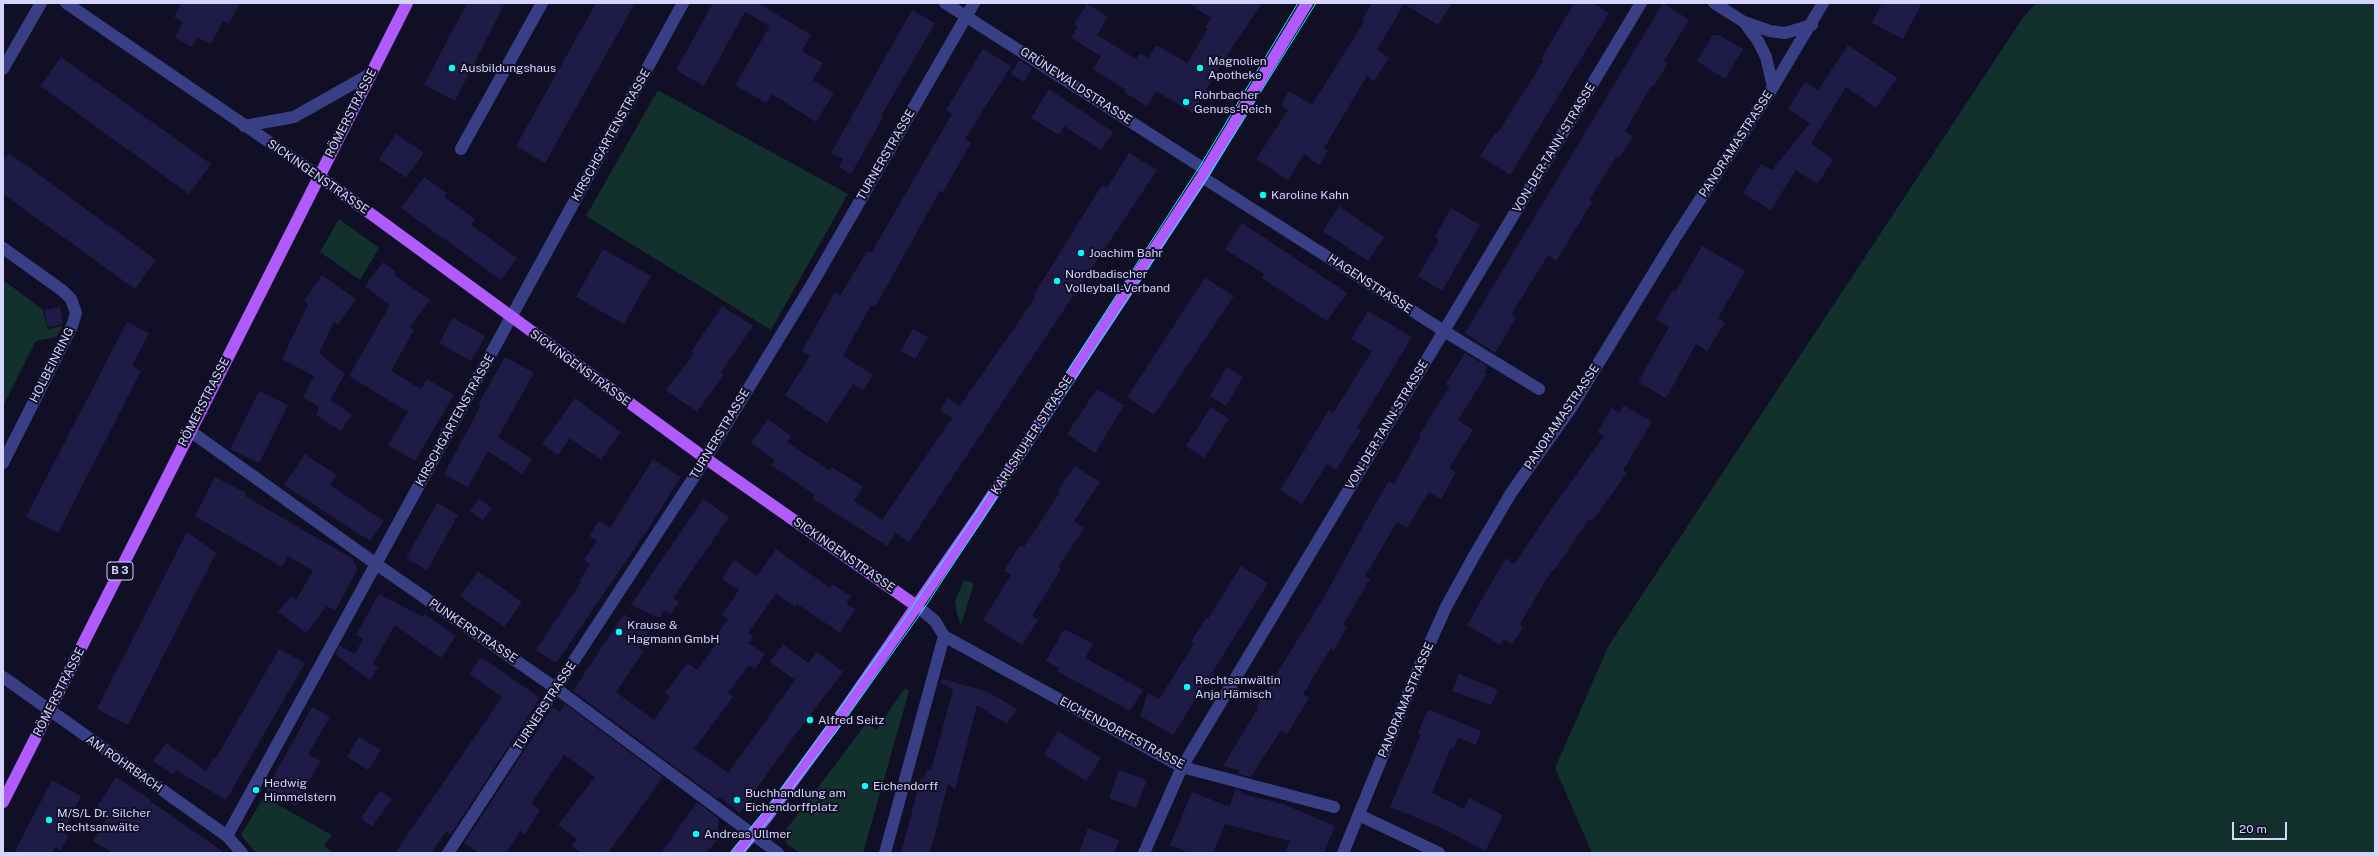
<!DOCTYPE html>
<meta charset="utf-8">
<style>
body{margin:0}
#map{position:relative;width:2378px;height:856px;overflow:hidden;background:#100f26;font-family:"Public Sans",sans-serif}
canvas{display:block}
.frame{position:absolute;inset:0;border:4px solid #d4d4ff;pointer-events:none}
.scale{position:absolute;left:2232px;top:822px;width:55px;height:18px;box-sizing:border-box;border:2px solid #d4d4ff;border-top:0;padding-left:5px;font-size:12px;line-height:14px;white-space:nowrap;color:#d4d4ff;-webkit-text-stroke:3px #100f26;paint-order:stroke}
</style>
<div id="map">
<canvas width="2378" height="856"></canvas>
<div class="frame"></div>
<div class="scale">20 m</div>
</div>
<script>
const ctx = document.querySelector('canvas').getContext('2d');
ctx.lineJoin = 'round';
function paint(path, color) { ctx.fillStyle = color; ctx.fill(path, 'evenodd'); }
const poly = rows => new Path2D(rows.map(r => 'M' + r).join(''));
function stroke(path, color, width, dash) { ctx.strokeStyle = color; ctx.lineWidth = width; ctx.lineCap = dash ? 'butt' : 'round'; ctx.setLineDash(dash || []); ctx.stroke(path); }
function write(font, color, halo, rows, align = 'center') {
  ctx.font = font + ' "Public Sans",sans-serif'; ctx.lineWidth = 4; ctx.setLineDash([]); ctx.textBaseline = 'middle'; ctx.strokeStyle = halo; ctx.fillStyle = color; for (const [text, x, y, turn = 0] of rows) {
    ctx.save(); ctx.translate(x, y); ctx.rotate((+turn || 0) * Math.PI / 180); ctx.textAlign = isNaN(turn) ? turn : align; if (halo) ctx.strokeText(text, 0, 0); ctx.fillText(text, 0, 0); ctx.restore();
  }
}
paint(poly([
 [2036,3,2375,3,2375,853,1592,853,1555,768,1609,645,2024,16],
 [658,90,848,194,771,330,586,216],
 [339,219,379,248,360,280,320,252],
 [3,280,42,309,48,329,62,326,57,337,36,341,3,406],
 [964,580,974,583,961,625,957,614,955,601],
 [905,688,909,691,863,853,799,853,787,844,782,835,853,741,866,723,876,730],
 [264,797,332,835,324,846,334,853,256,853,241,835]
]), '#12302c');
paint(poly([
 [181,3,240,3,229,24,223,21,211,44,197,37,192,47,175,38,183,22,174,17],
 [467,3,505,3,455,101,424,85],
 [596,3,635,3,545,163,516,146],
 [713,3,758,3,811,35,802,51,823,63,813,80,834,93,816,122,772,94,766,103,735,85,770,26,745,12,704,86,676,70],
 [1189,3,1262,3,1223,61,1193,113,1156,91,1147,106,1124,92,1126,90,1093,69,1101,56,1071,38,1078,26,1074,24,1087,4,1108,17,1097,35,1136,59,1140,53,1148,58,1156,45,1187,63,1208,29,1205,27,1211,18],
 [1372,3,1452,3,1438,25,1404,4,1377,50,1389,58,1374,81,1367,76,1324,148,1328,151,1319,165,1304,154,1288,180,1256,159,1288,110,1281,105,1289,91,1312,105,1364,22,1362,20],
 [1574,3,1593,3,1609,13,1510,175,1480,156,1495,133,1497,134,1544,60,1541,59],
 [1663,3,1689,20,1664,61,1668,63,1653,87,1651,86,1625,132,1633,136,1619,158,1616,157,1589,200,1592,202,1556,261,1548,255,1511,315,1516,318,1495,353,1465,333],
 [1882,3,1922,3,1903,39,1872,23],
 [912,10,935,23,881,116,883,117,851,174,839,167,843,159,831,153],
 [1713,35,1719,35,1743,49,1725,79,1697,61],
 [1848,45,1897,78,1876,108,1846,87,1811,143,1833,160,1817,184,1796,170,1771,210,1743,193,1761,164,1772,170,1810,123,1788,109,1805,82,1818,90],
 [983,49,1011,66,965,139,971,143,943,192,940,191,875,307,871,305,843,356,873,375,863,391,853,384,827,423,785,395,810,356,802,351,835,292,840,296,867,251,871,253,952,114,946,110],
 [61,57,211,164,189,194,40,86],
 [1019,60,1032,68,1024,82,1011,74],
 [1049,89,1113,132,1101,150,1064,126,1059,135,1031,118],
 [396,134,424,153,406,178,379,159],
 [9,153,156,260,135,289,3,194,3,160],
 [1129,153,1157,170,909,542,896,533,887,546,812,498,815,495,771,465,775,460,751,443,768,419,791,436,787,442,830,471,832,467,863,487,854,501,882,520,952,418,940,410,948,398,960,406,1035,298,1033,296,1102,185,1107,188],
 [424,177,447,193,444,197,475,219,471,225,517,258,501,280,401,208],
 [1339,206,1384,237,1368,261,1323,231],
 [1451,208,1480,225,1442,291,1418,276,1439,240,1435,237],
 [1242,223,1347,293,1327,321,1262,278,1264,274,1225,249],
 [1702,246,1745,271,1718,318,1725,323,1707,351,1696,344,1666,398,1638,382,1669,327,1656,319,1673,290,1675,292],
 [603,249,651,276,624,324,576,297],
 [383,262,396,272,394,275,430,300,410,327,414,330,391,371,421,389,427,379,454,395,415,461,388,445,408,412,349,376,390,305,365,286],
 [322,275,356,299,338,325,334,322,319,353,345,374,330,400,352,415,341,431,316,415,319,407,303,397,314,376,282,359,308,304,304,301],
 [1205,278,1234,296,1154,415,1127,397],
 [722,306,753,326,721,372,724,374,697,412,666,390,694,353,691,352],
 [60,307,63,324,48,327,44,310],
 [1368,311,1412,337,1357,428,1361,430,1336,470,1327,464,1302,504,1280,490,1329,410,1333,413,1372,351,1351,339],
 [453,318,485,336,471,361,439,343],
 [127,322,149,333,132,366,141,371,58,533,26,517],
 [913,329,928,337,915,359,900,351],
 [1465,353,1487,366,1484,372,1487,374,1458,420,1473,430,1449,468,1456,472,1441,499,1429,492,1407,528,1397,522,1365,576,1370,579,1343,625,1347,627,1334,650,1331,648,1303,694,1309,698,1287,734,1281,730,1251,777,1238,774,1239,770,1223,766,1258,708,1256,707,1323,599,1373,508,1389,481,1394,484,1421,436,1419,435,1450,386,1446,384],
 [505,357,534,373,498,437,532,459,522,474,488,451,468,487,444,474,480,407,478,405],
 [1227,367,1243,377,1226,406,1210,396],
 [1097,389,1124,405,1095,453,1067,434],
 [259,391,288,405,259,463,230,449],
 [575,398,621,432,601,460,570,438,558,455,542,444],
 [1624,405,1652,422,1623,470,1627,473,1592,521,1589,519,1553,572,1552,570,1520,624,1523,627,1512,644,1504,639,1500,645,1467,625,1506,558,1514,564,1555,504,1604,436,1597,432,1612,408,1619,413],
 [1211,407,1229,419,1204,458,1186,446],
 [305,454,336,475,330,485,384,521,370,541,284,485],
 [653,459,681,477,648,529,556,663,536,650,581,582,579,581,590,564,584,560,597,541,589,536,599,521,610,528],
 [1075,466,1100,482,1074,521,1084,528,1058,567,1061,569,1032,616,1038,620,1022,645,983,620,1011,575,1004,571,1020,545,1024,547,1060,492,1058,491],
 [215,477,246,493,245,496,353,559,357,570,335,611,327,606,306,633,278,612,291,596,296,600,313,571,288,556,282,567,195,516],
 [479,499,492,508,483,520,470,511],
 [703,499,729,517,673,598,679,602,671,614,665,610,659,618,631,605],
 [437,503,458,515,427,570,406,558],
 [187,532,216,553,128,725,97,709],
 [776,549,830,588,832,584,851,596,846,603,855,609,840,633,797,604,795,607,776,594,748,633,752,637,748,643,765,654,755,669,749,665,728,693,733,697,694,749,728,773,795,680,770,662,783,644,808,663,817,652,843,672,788,744,740,813,719,797,718,799,573,691,624,614,649,633,639,648,644,651,616,692,654,720,670,697,665,693,687,663,697,670,716,645,711,643,728,619,722,615,739,590,722,579,734,560,757,576],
 [1241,566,1268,583,1173,735,1140,716,1148,693,1159,699,1194,644,1191,642,1206,618,1208,619],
 [478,571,522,602,504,627,460,596],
 [379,594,423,617,425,614,456,636,441,658,395,625,373,664,378,667,370,680,335,654,340,646,355,654,363,639,356,635],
 [1063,631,1068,631,1093,644,1085,658,1143,690,1130,711,1057,671,1059,668,1046,661],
 [279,649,305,663,226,800,176,770,173,775,153,761,166,743,206,771,214,757,216,758],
 [481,657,540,698,451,834,446,831,431,853,395,853,502,697,469,674],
 [1459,674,1498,690,1491,705,1452,691],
 [942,679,988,692,1017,709,1007,724,977,705,955,789,948,784,930,853,901,853,921,778,924,778,927,769,931,770,953,690,940,682],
 [565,704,663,777,608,853,581,853,572,846,577,839,558,825,595,777,564,755,531,804,540,810,525,834,520,831,506,853,479,853,464,843,553,707,560,712],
 [312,707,330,717,308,754,320,761,296,806,266,790],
 [1427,711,1433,711,1481,731,1476,745,1458,738,1454,748,1451,747,1432,793,1464,809,1469,798,1503,815,1485,851,1442,828,1390,807,1421,734,1418,733],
 [1058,731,1101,758,1086,781,1044,754],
 [359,737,381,750,368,770,347,757],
 [1119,770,1147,780,1136,808,1109,798],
 [116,777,151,800,150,801,225,853,113,853,93,841,107,818,95,810],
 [52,780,81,796,63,832,69,836,61,850,55,847,52,853,14,853],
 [1235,789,1242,791,1240,793,1283,804,1335,826,1324,853,1285,853,1290,841,1225,824,1213,853,1189,853,1170,845,1192,792,1230,807],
 [380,791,392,799,372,827,361,818],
 [697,802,718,818,718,839,706,853,661,853],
 [1088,828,1119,840,1114,853,1079,853]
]), '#1f1b47');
stroke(poly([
 [66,3,319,176],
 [945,3,1206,170],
 [1714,3,1744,22,1770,31,1785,33,1812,25],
 [1744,22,1758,41,1766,57,1773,87],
 [3,69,41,3],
 [244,126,294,117,370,74],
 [461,149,542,3],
 [1202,177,1444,331,1539,389],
 [3,248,63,291,71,299,76,313,72,326,3,463],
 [190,431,376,564,557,689,778,853],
 [944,636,1182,767,1334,807],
 [3,677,227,836,242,853],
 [1359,815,1439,853],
 [227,836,683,3],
 [448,853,698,471,812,284,974,3],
 [885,853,944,636,935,621,918,607],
 [1144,853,1182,767,1641,3],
 [1343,853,1419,667,1446,607,1474,556,1511,493,1571,408,1675,238,1773,87,1823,3]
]), '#393f85', 12);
stroke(poly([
 [319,176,705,458,918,607],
 [3,802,407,3],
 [737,853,766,818,837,721,978,517,1202,177,1307,3]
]), '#b05bff', 12);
stroke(poly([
 [730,853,774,799,904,619,975,514,1200,166,1298,3],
 [743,853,842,724,923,610,1206,180,1316,3]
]), '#00fffd', 1);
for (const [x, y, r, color] of [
 [452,68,4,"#00fffd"],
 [1200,68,4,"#00fffd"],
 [1186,102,4,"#00fffd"],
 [1263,195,4,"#00fffd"],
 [1081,253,4,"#00fffd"],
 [1057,281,4,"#00fffd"],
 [619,632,4,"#00fffd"],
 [1187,687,4,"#00fffd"],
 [810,720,4,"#00fffd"],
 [865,786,4,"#00fffd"],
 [256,790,4,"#00fffd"],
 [737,800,4,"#00fffd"],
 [49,820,4,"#00fffd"],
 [696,834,4,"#00fffd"]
]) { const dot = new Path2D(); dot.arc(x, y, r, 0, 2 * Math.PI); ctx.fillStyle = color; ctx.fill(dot); stroke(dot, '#100f26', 1.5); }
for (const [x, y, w] of [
 [120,571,26]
]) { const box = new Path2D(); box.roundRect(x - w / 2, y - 9, w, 18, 3); ctx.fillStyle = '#100f26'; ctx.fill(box); stroke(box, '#d4d4ff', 1); }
write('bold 11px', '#d4d4ff', null, [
 ["B 3",120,571]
]);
write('12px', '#d4d4ff', '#100f26', [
 ["Magnolien",1208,61],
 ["Apotheke",1208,75],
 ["Ausbildungshaus",460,68],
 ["Rohrbacher",1194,95],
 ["Genuss-Reich",1194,109],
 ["Karoline Kahn",1271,195],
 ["Joachim Bahr",1089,253],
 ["Nordbadischer",1065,274],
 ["Volleyball-Verband",1065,288],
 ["Krause &",627,625],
 ["Hagmann GmbH",627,639],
 ["Rechtsanwältin",1195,680],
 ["Anja Hämisch",1195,694],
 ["Alfred Seitz",818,720],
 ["Hedwig",264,783],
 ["Himmelstern",264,797],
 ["Eichendorff",873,786],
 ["Buchhandlung am",745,793],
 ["Eichendorffplatz",745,807],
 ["M/S/L Dr. Silcher",57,813],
 ["Rechtsanwälte",57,827],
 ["Andreas Ullmer",704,834]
], 'left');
write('12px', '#d4d4ff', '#100f26', [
 ["GRÜNEWALDSTRASSE",1076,86,33],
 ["RÖMERSTRASSE",351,113,-63],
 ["KIRSCHGARTENSTRASSE",611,135,-61],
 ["PANORAMASTRASSE",1736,144,-57],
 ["VON-DER-TANN-STRASSE",1554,148,-59],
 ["TURNERSTRASSE",886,155,-60],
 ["SICKINGENSTRASSE",318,177,35],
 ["HAGENSTRASSE",1370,284,33],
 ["HOLBEINRING",52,365,-63],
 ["SICKINGENSTRASSE",580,368,36],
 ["RÖMERSTRASSE",204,402,-63],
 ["PANORAMASTRASSE",1562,417,-56],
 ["KIRSCHGARTENSTRASSE",455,420,-61],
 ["VON-DER-TANN-STRASSE",1387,425,-59],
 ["TURNERSTRASSE",720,434,-59],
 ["KARLSRUHER STRASSE",1032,435,-57],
 ["SICKINGENSTRASSE",844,555,35],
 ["PUNKERSTRASSE",473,631,34],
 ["RÖMERSTRASSE",59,692,-63],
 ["PANORAMASTRASSE",1406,700,-67],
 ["TURNERSTRASSE",545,706,-57],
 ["EICHENDORFFSTRASSE",1122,733,28],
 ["AM ROHRBACH",124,764,35]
]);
</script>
